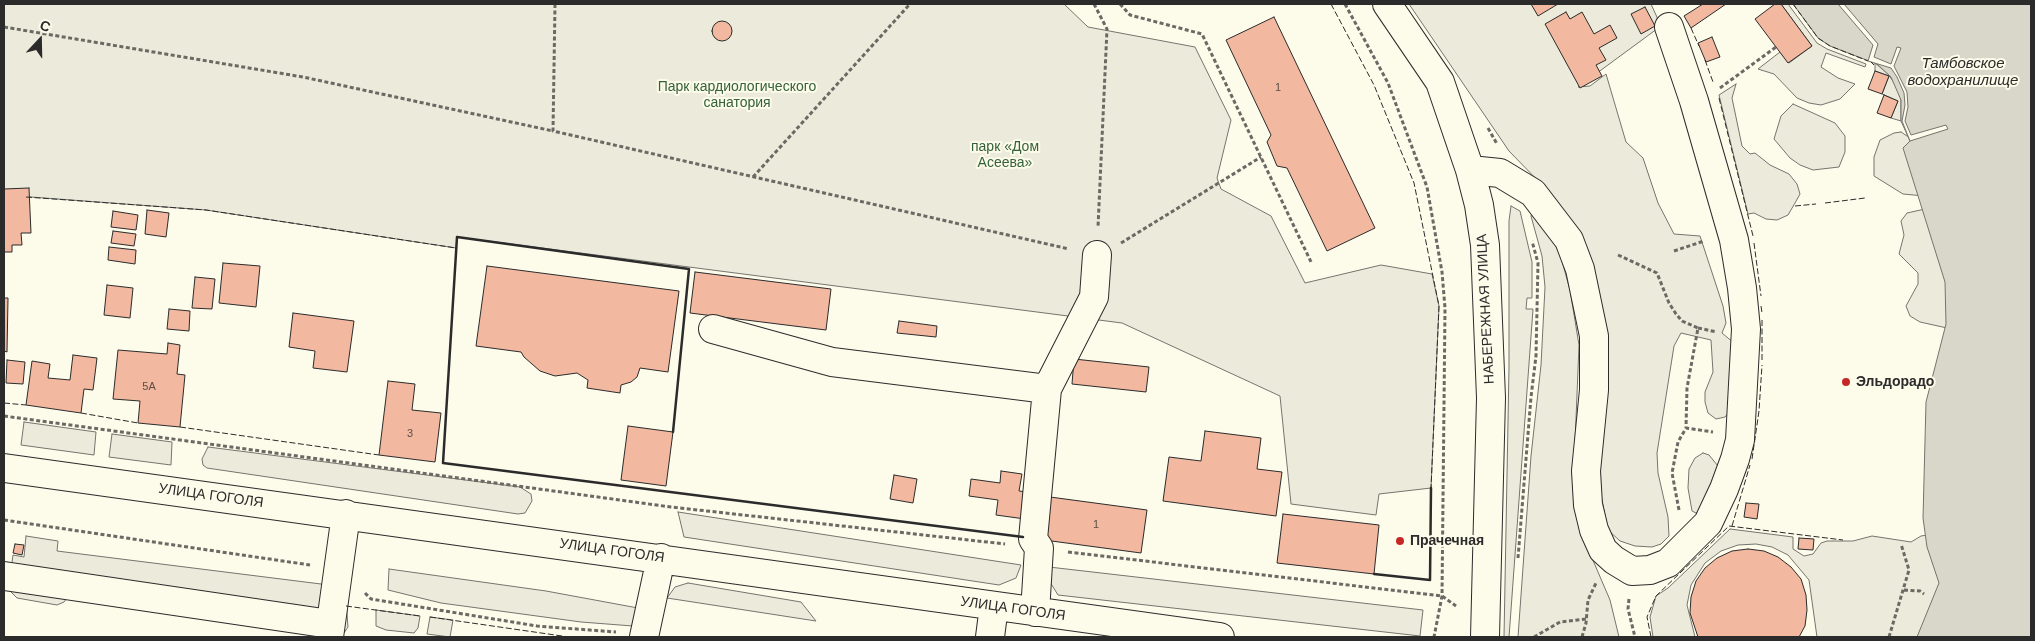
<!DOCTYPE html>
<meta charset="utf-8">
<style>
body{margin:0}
#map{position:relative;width:2035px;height:641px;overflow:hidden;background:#fdfbea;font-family:Arial,sans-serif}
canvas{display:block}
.frame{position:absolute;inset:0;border:5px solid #2b2b2b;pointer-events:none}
.north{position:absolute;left:15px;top:15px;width:50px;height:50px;-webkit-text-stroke:4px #fdfbea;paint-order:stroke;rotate:21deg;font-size:14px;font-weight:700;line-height:20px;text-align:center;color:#2b2b2b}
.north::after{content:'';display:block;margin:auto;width:18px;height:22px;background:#2b2b2b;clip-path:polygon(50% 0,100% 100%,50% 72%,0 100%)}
</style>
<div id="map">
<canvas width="2035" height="641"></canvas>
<div class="frame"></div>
<div class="north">С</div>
</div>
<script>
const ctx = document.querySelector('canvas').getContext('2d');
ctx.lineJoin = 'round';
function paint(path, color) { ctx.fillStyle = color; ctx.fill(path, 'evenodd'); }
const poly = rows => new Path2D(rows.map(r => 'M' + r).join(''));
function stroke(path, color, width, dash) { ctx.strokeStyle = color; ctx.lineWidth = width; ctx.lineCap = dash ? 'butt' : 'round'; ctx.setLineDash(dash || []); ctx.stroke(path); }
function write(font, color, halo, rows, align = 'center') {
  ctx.font = font + ' Arial,sans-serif'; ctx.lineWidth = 4; ctx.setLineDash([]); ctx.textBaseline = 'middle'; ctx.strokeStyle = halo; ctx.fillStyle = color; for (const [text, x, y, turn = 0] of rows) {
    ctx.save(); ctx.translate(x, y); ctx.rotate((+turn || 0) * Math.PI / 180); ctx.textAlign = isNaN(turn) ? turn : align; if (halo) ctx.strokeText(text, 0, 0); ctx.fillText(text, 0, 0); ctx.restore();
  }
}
const green = poly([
 [4,4,1064,4,1088,27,1195,47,1231,120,1217,178,1221,189,1271,216,1305,283,1381,265,1432,274,1439,306,1431,488,1379,494,1376,515,1291,504,1280,396,1122,323,457,237,456,248,206,210,4,195,4,4],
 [1409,4,1651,4,1661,26,1578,87,1590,86,1606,74,1626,142,1643,158,1658,203,1674,234,1700,236,1723,306,1726,323,1722,333,1734,343,1731,410,1725,417,1716,419,1708,413,1705,402,1705,392,1713,372,1711,340,1681,333,1674,346,1657,453,1658,473,1668,517,1669,536,1661,544,1652,547,1635,546,1620,541,1608,530,1598,480,1606,375,1546,189,1509,151,1409,4],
 [1781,4,1788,4,1817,43,1827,49,1866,64,1865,67,1826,53,1821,67,1838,78,1855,84,1840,99,1821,105,1809,103,1797,98,1774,74,1758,69,1780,52,1789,63,1812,46,1781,4],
 [1875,63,1888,74,1897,87,1901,100,1901,121,1891,118,1898,101,1882,94,1889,76,1875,71,1875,63],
 [1736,84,1732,98,1742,146,1750,154,1755,153,1770,165,1789,174,1797,184,1800,194,1795,203,1788,215,1777,220,1766,219,1754,213,1748,214,1719,95,1736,84],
 [1793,104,1835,123,1845,136,1845,152,1839,167,1813,170,1800,165,1790,158,1774,139,1781,116,1793,104],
 [1901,132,1910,138,1924,196,1903,194,1874,176,1874,157,1880,140,1894,133,1901,132],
 [1511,206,1520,211,1532,262,1532,298,1527,298,1526,309,1533,309,1509,637,1504,637,1509,368,1509,221,1511,206],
 [1925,209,1954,229,1947,328,1920,322,1910,316,1906,306,1918,284,1918,273,1899,254,1904,235,1901,221,1907,213,1925,209],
 [1532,213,1547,230,1560,254,1570,290,1579,345,1574,468,1583,537,1610,600,1619,637,1518,637,1531,456,1541,365,1545,287,1542,256,1531,216,1532,213],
 [24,422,96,432,94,455,21,445,24,422],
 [112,434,172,442,171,465,109,457,112,434],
 [208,447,520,487,531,494,532,501,525,513,518,514,207,468,203,465,202,459,208,447],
 [1703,453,1709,455,1718,466,1704,505,1696,513,1692,511,1688,488,1689,469,1695,458,1703,453],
 [678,512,1021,565,1016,578,999,585,684,537,678,512],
 [1730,529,1793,537,1793,549,1804,556,1813,554,1821,543,1827,541,1853,541,1872,536,1911,542,1921,536,1934,534,1944,567,1925,637,1817,637,1809,580,1788,555,1772,547,1756,544,1738,545,1721,551,1705,563,1691,585,1687,605,1695,637,1653,637,1650,617,1656,596,1668,588,1730,529],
 [26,536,58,541,57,551,345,587,348,627,344,633,70,594,64,602,57,605,17,598,10,591,9,584,13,555,24,557,26,536],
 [1049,567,1423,610,1420,636,1058,595,1050,582,1049,567],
 [389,569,546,591,638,608,633,626,581,622,441,603,388,590,389,569],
 [688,583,801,602,816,621,667,598,675,587,688,583],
 [376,610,420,616,418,628,414,633,386,630,376,626,376,610],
 [430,617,453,620,450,637,427,634,430,617]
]);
paint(green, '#ecebdb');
stroke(green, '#74746e', 1);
const water = poly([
 [1793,4,2031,4,2031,637,1917,637,1939,583,1927,547,1923,518,1926,402,1946,324,1945,282,1903,148,1910,141,1901,121,1901,100,1891,77,1877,64,1830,46,1818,38,1793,4]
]);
paint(water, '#d8d7c9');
stroke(water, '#74746e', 1);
const pier = poly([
 [1838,4,1844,4,1878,44,1874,57,1891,64,1897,47,1901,48,1894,66,1907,92,1908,107,1905,121,1911,135,1946,125,1948,129,1910,141,1902,121,1905,105,1904,93,1897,77,1891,68,1868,61,1873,45,1838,4]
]);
paint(pier, '#fdfbea');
stroke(pier, '#74746e', 1);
const building = poly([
 [1531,4,1558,4,1538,16,1531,4],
 [1703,4,1726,4,1691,28,1684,16,1703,4],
 [1775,4,1781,4,1812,46,1788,63,1755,19,1775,4],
 [1645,7,1655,26,1641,34,1631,14,1645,7],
 [1566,12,1570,19,1582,12,1594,34,1610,25,1617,38,1599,48,1606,60,1596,65,1602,76,1580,88,1545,24,1566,12],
 [1274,17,1375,228,1327,251,1287,168,1277,166,1267,142,1271,135,1226,40,1274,17],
 '712 31a10 10 0 1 1 20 0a10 10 0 1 1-20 0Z',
 [1712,37,1720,57,1706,62,1698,43,1712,37],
 [1875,71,1889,76,1882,94,1868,89,1875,71],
 [1884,95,1898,101,1891,118,1877,113,1884,95],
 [29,188,31,233,21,233,22,245,12,245,12,252,4,252,4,189,29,188],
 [147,210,169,213,166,237,145,234,147,210],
 [113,211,138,215,136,230,111,227,113,211],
 [113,231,136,234,134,246,111,243,113,231],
 [109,247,136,250,135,264,108,260,109,247],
 [223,263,260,266,256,307,219,303,223,263],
 [487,266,679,291,668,372,640,368,637,377,631,382,621,385,620,393,587,388,588,380,577,373,555,376,540,371,524,357,521,352,476,346,487,266],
 [695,272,831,289,826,330,690,313,695,272],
 [195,277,215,279,212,309,192,308,195,277],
 [107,285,133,288,130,318,104,315,107,285],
 [4,298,8,298,7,352,4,351,4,298],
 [169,309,190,311,189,331,167,329,169,309],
 [293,313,354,321,347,372,313,368,315,351,289,347,293,313],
 [899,321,937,326,936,337,897,333,899,321],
 [168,343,180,345,177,374,185,375,180,427,138,423,140,401,113,399,118,350,167,354,168,343],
 [73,355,97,358,93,390,84,389,81,413,26,405,32,361,50,364,48,378,70,380,73,355],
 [1074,359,1149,367,1146,392,1072,384,1074,359],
 [7,360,25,362,23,384,6,383,7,360],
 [388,381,415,384,412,410,441,413,435,462,379,455,388,381],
 [628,426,673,432,666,486,621,480,628,426],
 [1205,431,1261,438,1257,469,1282,472,1276,516,1163,501,1169,457,1201,461,1205,431],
 [1001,471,1022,474,1019,491,1028,492,1025,519,996,515,998,500,969,496,971,479,1000,483,1001,471],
 [894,475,917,479,913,503,890,499,894,475],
 [1050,497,1147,510,1141,553,1044,540,1050,497],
 [1746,503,1759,504,1757,519,1744,517,1746,503],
 [1283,514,1379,525,1374,574,1277,563,1283,514],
 [1799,538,1814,539,1813,550,1798,549,1799,538],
 [15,544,24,545,22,555,13,553,15,544],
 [1748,549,1764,551,1778,557,1791,567,1801,579,1806,595,1807,610,1805,626,1799,637,1698,637,1690,613,1691,597,1696,581,1705,568,1717,558,1732,551,1748,549]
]);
paint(building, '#f2b8a0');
stroke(building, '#2b2b2b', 1);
const minor = poly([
 [1387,4,1440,82,1470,170,1479,205,1485,245,1491,398,1485,637],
 [1470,170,1500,173,1533,193,1569,240,1580,269,1594,336,1594,390,1586,471,1588,505,1594,530,1603,550,1614,560,1632,571,1650,570,1668,563,1708,523,1724,489,1735,459,1740,440,1746,329,1742,288,1734,240,1694,101,1669,27],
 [713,329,832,362,1047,389],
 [4,468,1220,637],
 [4,576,330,624],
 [1035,612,1039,548,1033,539,1047,389,1094,297,1097,255],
 [329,637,346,514],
 [644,637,661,558],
 [990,637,994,606]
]);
stroke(minor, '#2b2b2b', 30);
stroke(poly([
 [555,4,553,131,1069,249],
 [1094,4,1107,29,1098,227],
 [1120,4,1130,15,1202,34,1312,264],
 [1345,4,1388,83,1427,187,1442,272,1445,308,1442,596,1434,637],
 [4,27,303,77,553,131],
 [1720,88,1776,47],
 [1488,128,1497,144],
 [753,177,910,4],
 [1121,243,1261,157],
 [1674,251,1704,241],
 [1618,255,1657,273,1669,303,1676,314,1682,321,1698,328,1687,388,1686,428],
 [1698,328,1717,332],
 [4,416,671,507,1005,544],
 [1679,510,1672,473,1678,442,1686,428,1713,432],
 [4,520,310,565],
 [1068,552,1442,596,1456,606],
 [1518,558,1531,397,1536,356,1538,263,1532,241],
 [1904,590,1920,591,1924,594],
 [365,593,371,599,537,626,616,632],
 [1629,599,1628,609,1635,637],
 [1534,637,1560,622,1586,619],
 [1582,637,1586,623,1588,600,1596,583],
 [1889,637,1909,570,1901,544]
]), '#6a6964', 3, [4, 2.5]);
stroke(minor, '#fdfbea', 28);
stroke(poly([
 [1331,4,1374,85,1414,183,1439,306,1431,488],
 [1793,4,1818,38,1830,46,1868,61],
 [1691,28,1699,46],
 [1705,60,1713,82],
 [1871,62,1874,65],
 [1719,98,1753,236],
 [26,197,206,210,456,248],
 [1825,203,1865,198],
 [1795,206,1816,204],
 [1754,243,1761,296],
 [1761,306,1762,313],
 [1762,320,1762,361],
 [4,403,26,405],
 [81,413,138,423],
 [180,427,379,455],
 [1752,459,1759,411,1762,365],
 [1732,526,1750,465],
 [346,606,420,616],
 [430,617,569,637],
 [1651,637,1647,617,1656,596,1729,526,1843,540]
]), '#2b2b2b', 1, [6, 2.5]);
stroke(poly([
 [673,432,689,269,457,237,443,463,1023,537],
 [1374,574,1430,580,1431,488]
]), '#2b2b2b', 2.5);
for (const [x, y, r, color] of [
 [1846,382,5,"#c62828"],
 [1400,541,5,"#c62828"]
]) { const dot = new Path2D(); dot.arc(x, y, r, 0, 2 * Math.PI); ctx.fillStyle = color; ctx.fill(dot); stroke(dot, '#fdfbea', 2); }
write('11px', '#5d4e48', null, [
 ["1",1278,88],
 ["5А",149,387],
 ["3",410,434],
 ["1",1096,525]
]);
write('14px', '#34623c', '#fdfbea', [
 ["Парк кардиологического",737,87],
 ["санатория",737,103],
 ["парк «Дом",1005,147],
 ["Асеева»",1005,163]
]);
write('14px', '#2b2b2b', '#fdfbea', [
 ["НАБЕРЕЖНАЯ УЛИЦА",1486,309,-93],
 ["УЛИЦА ГОГОЛЯ",211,496,8],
 ["УЛИЦА ГОГОЛЯ",612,551,8],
 ["УЛИЦА ГОГОЛЯ",1013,609,8]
]);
write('bold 14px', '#2b2b2b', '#fdfbea', [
 ["Эльдорадо",1856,382],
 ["Прачечная",1410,541]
], 'left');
write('italic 15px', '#2b2b2b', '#fdfbea', [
 ["Тамбовское",1963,64],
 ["водохранилище",1963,81]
]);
</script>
